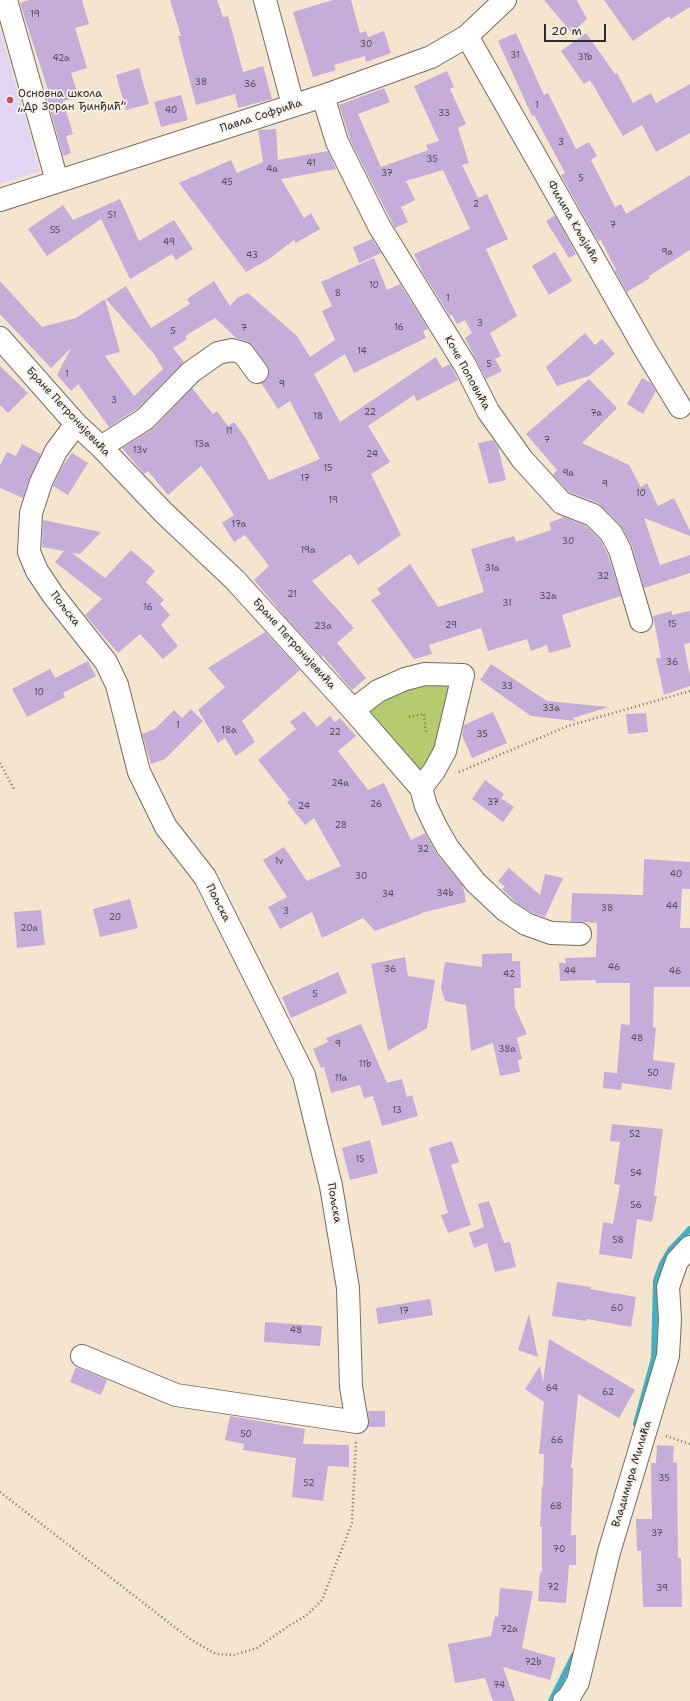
<!DOCTYPE html>
<meta charset="utf-8">
<style>
body{margin:0}
#map{position:relative;width:690px;height:1701px;overflow:hidden;background:#f5e5cf;font-family:"Shantell Sans",sans-serif}
canvas{display:block}
.scale{position:absolute;left:544px;top:24px;width:62px;height:18px;box-sizing:border-box;border:2px solid #2b2b2b;border-top:0;padding-left:5px;font-size:12px;line-height:14px;white-space:nowrap;color:#2b2b2b;-webkit-text-stroke:3px #f7f3e8;paint-order:stroke}
</style>
<div id="map">
<canvas width="690" height="1701"></canvas>
<div class="scale">20 m</div>
</div>
<script>
const ctx = document.querySelector('canvas').getContext('2d');
ctx.lineJoin = 'round';
function paint(path, color) { ctx.fillStyle = color; ctx.fill(path, 'evenodd'); }
const poly = rows => new Path2D(rows.map(r => 'M' + r).join(''));
function stroke(path, color, width, dash) { ctx.strokeStyle = color; ctx.lineWidth = width; ctx.lineCap = dash ? 'butt' : 'round'; ctx.setLineDash(dash || []); ctx.stroke(path); }
function write(font, color, halo, rows, align = 'center') {
  ctx.font = font + ' "Shantell Sans",sans-serif'; ctx.lineWidth = 3.5; ctx.setLineDash([]); ctx.textBaseline = 'middle'; ctx.strokeStyle = halo; ctx.fillStyle = color; for (const [text, x, y, turn = 0] of rows) {
    ctx.save(); ctx.translate(x, y); ctx.rotate((+turn || 0) * Math.PI / 180); ctx.textAlign = isNaN(turn) ? turn : align; if (halo) ctx.strokeText(text, 0, 0); ctx.fillText(text, 0, 0); ctx.restore();
  }
}
paint(poly([
 [0,29,40,171,0,184]
]), '#e2d4f3');
paint(poly([
 [445,682,450,686,437,750,423,769,417,769,367,711,399,689]
]), '#b6ca6e');
stroke(poly([
 [636,1424,654,1358,656,1280,662,1264,670,1250,690,1229],
 [551,1701,574,1655]
]), '#43b0c1', 6);
paint(poly([
 [29,0,82,0,89,24,75,28,87,68,71,73,79,97,63,101,73,134,66,136,71,153,63,156,46,94,49,93,20,3],
 [170,0,217,0,223,17,228,16,243,72,263,66,272,99,238,108,235,94,196,105,178,36,181,36],
 [333,0,351,0,360,33,366,31,368,37,384,31,391,53,366,62,365,56,334,65,336,70,313,77,293,12],
 [544,0,577,0,587,19,572,33],
 [604,0,690,0,690,7,671,19,669,16,633,41],
 [516,33,544,95,548,93,576,149,589,142,597,156,591,160,615,207,621,204,626,214,690,175,690,250,649,276,650,278,627,292,615,271,616,270,601,240,598,241,561,175,565,173,534,115,532,116,498,41],
 [586,33,615,74,617,73,633,103,651,93,656,103,690,84,690,133,656,152,642,125,623,136,590,80,584,84,561,51],
 [139,68,149,104,126,110,116,75],
 [447,71,454,87,450,89,466,124,458,128,469,163,462,165,478,198,487,194,508,239,486,249,517,316,490,333,501,356,495,359,502,371,486,379,465,338,472,333,465,320,457,324,452,315,450,316,423,273,414,254,470,229,443,170,406,181,415,200,401,207,408,222,395,228,351,142,339,105,384,88,390,102,358,114,381,167,428,150,426,145,439,141,414,86],
 [181,95,188,120,161,127,154,102],
 [276,129,278,160,328,151,336,169,281,179,304,218,311,213,320,229,296,243,294,240,269,259,246,272,179,183,231,160,237,173,263,162,258,130],
 [120,199,139,241,174,220,193,249,176,260,172,254,130,279,101,219,47,256,28,229,63,205,73,220],
 [555,215,576,254,569,258,546,221],
 [372,239,381,253,359,263,353,247],
 [555,252,572,281,549,295,532,266],
 [374,258,387,290,400,284,428,329,423,331,426,338,354,373,345,354,314,374,340,422,436,357,442,368,450,364,458,380,417,401,414,395,368,426,390,462,371,474,401,535,358,565,350,554,312,581,354,628,337,643,366,678,352,690,323,656,322,657,287,619,254,580,269,566,245,535,234,542,222,523,234,515,212,481,201,466,168,495,148,471,144,474,122,448,154,428,192,388,213,414,217,411,228,426,234,422,245,437,269,480,320,459,290,401,278,409,261,383,268,377,269,370,267,365,253,346,246,341,236,338,215,318,185,336,187,339,173,348,184,362,137,409,109,427,78,384,71,391,57,375,71,348,51,368,0,314,0,281,42,327,76,318,105,299,120,352,105,356,134,396,163,369,154,354,106,299,126,286,151,328,190,304,187,299,214,281,230,306,238,297,248,293,297,336,310,357,335,340,322,311,332,306,321,282],
 [585,333,595,345,602,339,615,354,589,376,557,386,546,367],
 [0,366,28,393,8,413,0,405],
 [642,378,651,383,656,391,643,414,627,404],
 [589,379,617,408,582,443,629,465,641,487,647,483,658,506,674,498,690,531,690,536,644,518,660,565,690,555,690,573,644,588,632,546,620,524,598,503,569,492,553,475,557,470,526,434],
 [493,440,498,447,506,480,489,484,478,443],
 [22,444,41,454,30,477,23,498,0,488,0,465,7,452,16,456],
 [72,453,88,463,68,495,53,486,63,465],
 [564,517,586,526,601,541,608,555,621,596,562,615,571,647,549,653,547,645,531,651,527,639,488,651,481,628,429,645,432,654,414,659,371,600,381,594,377,589,410,564,438,607,484,592,471,549,514,536,516,542,551,530,549,523],
 [43,520,101,532,80,554,72,553,105,578,131,550,155,571,146,582,164,600,160,604,170,615,161,625,178,646,163,659,140,634,118,653,85,615,102,599,55,562,64,551,42,547],
 [672,611,672,615,690,611,690,643,684,644,690,676,690,686,664,695,656,658,661,658,653,616],
 [265,632,300,670,242,721,255,742,236,756,225,738,218,743,198,710,225,687,208,668],
 [88,661,96,676,63,693,65,697,27,717,12,689,50,669,55,678],
 [491,664,547,701,609,707,573,718,576,721,531,716,480,680],
 [191,709,203,721,165,759,151,764,142,734,155,729,174,710,182,718],
 [304,711,317,727,330,716,335,722,340,718,356,736,338,751,368,790,384,783,411,840,425,833,438,856,463,886,466,902,421,913,421,914,375,931,363,918,322,938,312,912,280,929,268,907,287,897,263,860,284,847,307,881,341,866,314,818,305,825,287,802,290,800,258,760,296,729,290,722],
 [493,712,507,743,472,758,462,735,464,725],
 [646,713,648,732,628,734,626,714],
 [485,780,504,794,501,798,514,807,503,822,472,799],
 [644,859,690,862,690,889,682,889,680,928,690,928,690,987,654,987,653,1027,656,1028,653,1060,675,1063,671,1090,622,1083,621,1090,603,1088,604,1072,617,1073,621,1024,630,1025,630,983,595,983,596,980,560,981,559,963,566,963,565,958,596,957,597,923,571,921,572,893,643,895],
 [509,868,540,895,545,874,563,878,545,917,532,913,518,904,502,889,505,887,498,881],
 [130,899,138,928,100,937,93,909],
 [41,910,45,945,17,948,14,912],
 [512,953,512,961,520,961,521,988,514,988,515,1008,527,1034,517,1038,522,1059,518,1060,520,1072,500,1076,493,1043,471,1051,466,1005,445,1001,441,988,445,962,482,967,482,954],
 [405,957,408,976,435,980,427,1028,388,1051,371,964],
 [338,972,347,993,291,1018,282,997],
 [361,1024,387,1083,402,1079,407,1097,412,1095,418,1116,382,1126,373,1096,364,1098,360,1085,331,1093,324,1067,321,1068,313,1049,328,1042,326,1038],
 [612,1124,663,1129,654,1196,657,1196,652,1222,637,1219,632,1259,599,1254,603,1222,613,1224,620,1185,614,1184,620,1142,610,1141],
 [370,1140,378,1173,350,1180,342,1148],
 [452,1141,459,1162,451,1165,471,1225,448,1233,441,1215,448,1213,429,1148],
 [489,1201,504,1243,510,1242,516,1267,495,1272,487,1243,474,1248,469,1233,484,1227,478,1204],
 [557,1282,591,1287,590,1289,636,1297,631,1327,587,1319,586,1321,552,1316],
 [430,1299,433,1315,378,1324,376,1308],
 [529,1314,538,1357,518,1350],
 [265,1322,322,1326,320,1346,264,1342],
 [549,1339,635,1390,619,1418,578,1394,571,1468,573,1468,571,1535,576,1535,576,1565,569,1565,566,1603,538,1601,540,1572,542,1573,542,1527,540,1527,542,1486,543,1486,544,1454,539,1454,544,1402,525,1389,540,1366,543,1382],
 [76,1367,107,1380,101,1395,70,1382],
 [368,1411,385,1411,385,1427,368,1427,369,1420],
 [230,1416,305,1429,303,1444,349,1445,349,1467,328,1466,323,1501,292,1497,296,1458,243,1450,244,1444,225,1440],
 [657,1445,674,1446,673,1463,677,1462,678,1558,681,1558,682,1607,643,1607,641,1551,637,1551,636,1519,652,1519,651,1463,656,1463],
 [500,1588,533,1591,522,1648,556,1658,550,1680,503,1667,515,1701,493,1701,485,1678,455,1683,448,1644,491,1636,495,1616,498,1617]
]), '#c6add9');
const minor = poly([
 [6,0,57,181],
 [265,0,293,105],
 [467,36,646,351,680,407],
 [323,96,337,142,379,226,465,365,488,411,522,459,562,503,593,515,611,533,620,550,641,621],
 [0,200,323,96,431,57,467,36,505,0],
 [0,338,76,424,101,447,164,513,235,580,353,710,421,788,426,806,436,827,448,848,476,883,505,910,526,924,551,933,580,934],
 [76,424,56,451,41,482,31,513,29,552,37,571,53,595,106,662,117,685,139,772,166,827,205,877,304,1075,331,1186,348,1288,351,1387,357,1422,176,1395,82,1356],
 [101,447,145,419,191,372,218,353,232,350,243,353,257,372],
 [353,710,378,691,405,679,425,674,463,675,445,751,434,771,421,788],
 [564,1701,569,1697,578,1682,609,1552,668,1356,670,1319,668,1287,677,1261,690,1247]
]);
stroke(minor, '#726c64', 24);
stroke(poly([
 [409,717,424,714,426,732],
 [0,763,15,791],
 [459,772,568,726,690,691],
 [666,1436,690,1444],
 [0,1492,190,1639,216,1654,234,1655,257,1648,290,1625,306,1616,322,1600,352,1523,356,1442]
]), '#726c64', 2.5, [1, 3]);
stroke(minor, '#fff', 22);
for (const [x, y, r, color] of [
 [10,100,4,"#d1495b"]
]) { const dot = new Path2D(); dot.arc(x, y, r, 0, 2 * Math.PI); ctx.fillStyle = color; ctx.fill(dot); stroke(dot, '#f7f3e8', 1.5); }
write('9px', '#524c56', null, [
 ["19",35,15],
 ["30",366,45],
 ["31",515,56],
 ["31b",585,58],
 ["42a",61,59],
 ["38",201,83],
 ["36",250,85],
 ["1",537,106],
 ["40",171,111],
 ["33",444,114],
 ["3",561,143],
 ["35",432,160],
 ["41",311,164],
 ["4a",272,170],
 ["37",387,174],
 ["5",581,179],
 ["45",227,183],
 ["2",476,205],
 ["51",112,216],
 ["7",613,226],
 ["55",55,231],
 ["49",169,243],
 ["9a",667,253],
 ["43",252,256],
 ["10",374,286],
 ["8",338,294],
 ["1",448,299],
 ["3",480,324],
 ["16",399,328],
 ["7",244,329],
 ["5",173,332],
 ["14",362,352],
 ["5",489,365],
 ["1",67,375],
 ["9",282,385],
 ["3",114,401],
 ["22",370,413],
 ["7a",596,414],
 ["18",318,417],
 ["11",229,432],
 ["7",547,441],
 ["13a",202,445],
 ["13v",140,451],
 ["24",372,455],
 ["15",328,469],
 ["9a",568,474],
 ["17",305,479],
 ["9",605,485],
 ["10",641,494],
 ["19",333,501],
 ["17a",239,525],
 ["30",568,542],
 ["19a",308,551],
 ["31a",492,569],
 ["32",603,577],
 ["21",292,595],
 ["32a",548,597],
 ["31",507,604],
 ["16",148,608],
 ["15",672,625],
 ["29",451,626],
 ["23a",323,627],
 ["36",672,663],
 ["33",507,687],
 ["10",39,693],
 ["33a",551,709],
 ["1",178,726],
 ["18a",229,731],
 ["22",335,733],
 ["35",482,735],
 ["24a",340,784],
 ["37",493,803],
 ["26",376,805],
 ["24",304,807],
 ["28",341,826],
 ["32",423,850],
 ["1v",279,862],
 ["40",676,875],
 ["30",361,877],
 ["34b",445,894],
 ["34",388,895],
 ["44",672,907],
 ["38",607,909],
 ["3",286,912],
 ["20",115,918],
 ["20a",29,929],
 ["46",614,968],
 ["36",390,970],
 ["44",570,972],
 ["46",675,972],
 ["42",509,975],
 ["5",315,995],
 ["48",637,1039],
 ["9",338,1045],
 ["38a",507,1050],
 ["11b",365,1065],
 ["50",653,1074],
 ["11a",341,1079],
 ["13",397,1111],
 ["52",635,1135],
 ["15",360,1160],
 ["54",636,1174],
 ["56",636,1206],
 ["58",618,1241],
 ["60",617,1309],
 ["17",404,1312],
 ["48",296,1331],
 ["64",552,1389],
 ["62",608,1393],
 ["50",246,1435],
 ["66",557,1441],
 ["35",664,1479],
 ["52",309,1484],
 ["68",556,1507],
 ["37",657,1534],
 ["70",559,1550],
 ["72",553,1588],
 ["39",662,1589],
 ["72a",509,1630],
 ["72b",533,1663],
 ["74",499,1686]
]);
write('11px', '#2b2b2b', '#f7f3e8', [
 ["Основна школа",18,94],
 ["„Др Зоран Ђинђић”",18,107]
], 'left');
write('11px', '#2b2b2b', '#f7f3e8', [
 ["Павла Софрића",261,116,-18],
 ["Филипа Кљајића",573,222,60],
 ["Коче Поповића",467,373,61],
 ["Бране Петронијевића",68,412,47],
 ["Пољска",65,609,52],
 ["Бране Петронијевића",294,644,48],
 ["Пољска",218,903,63],
 ["Пољска",334,1203,80],
 ["Владимира Милића",632,1474,-73]
]);
</script>
